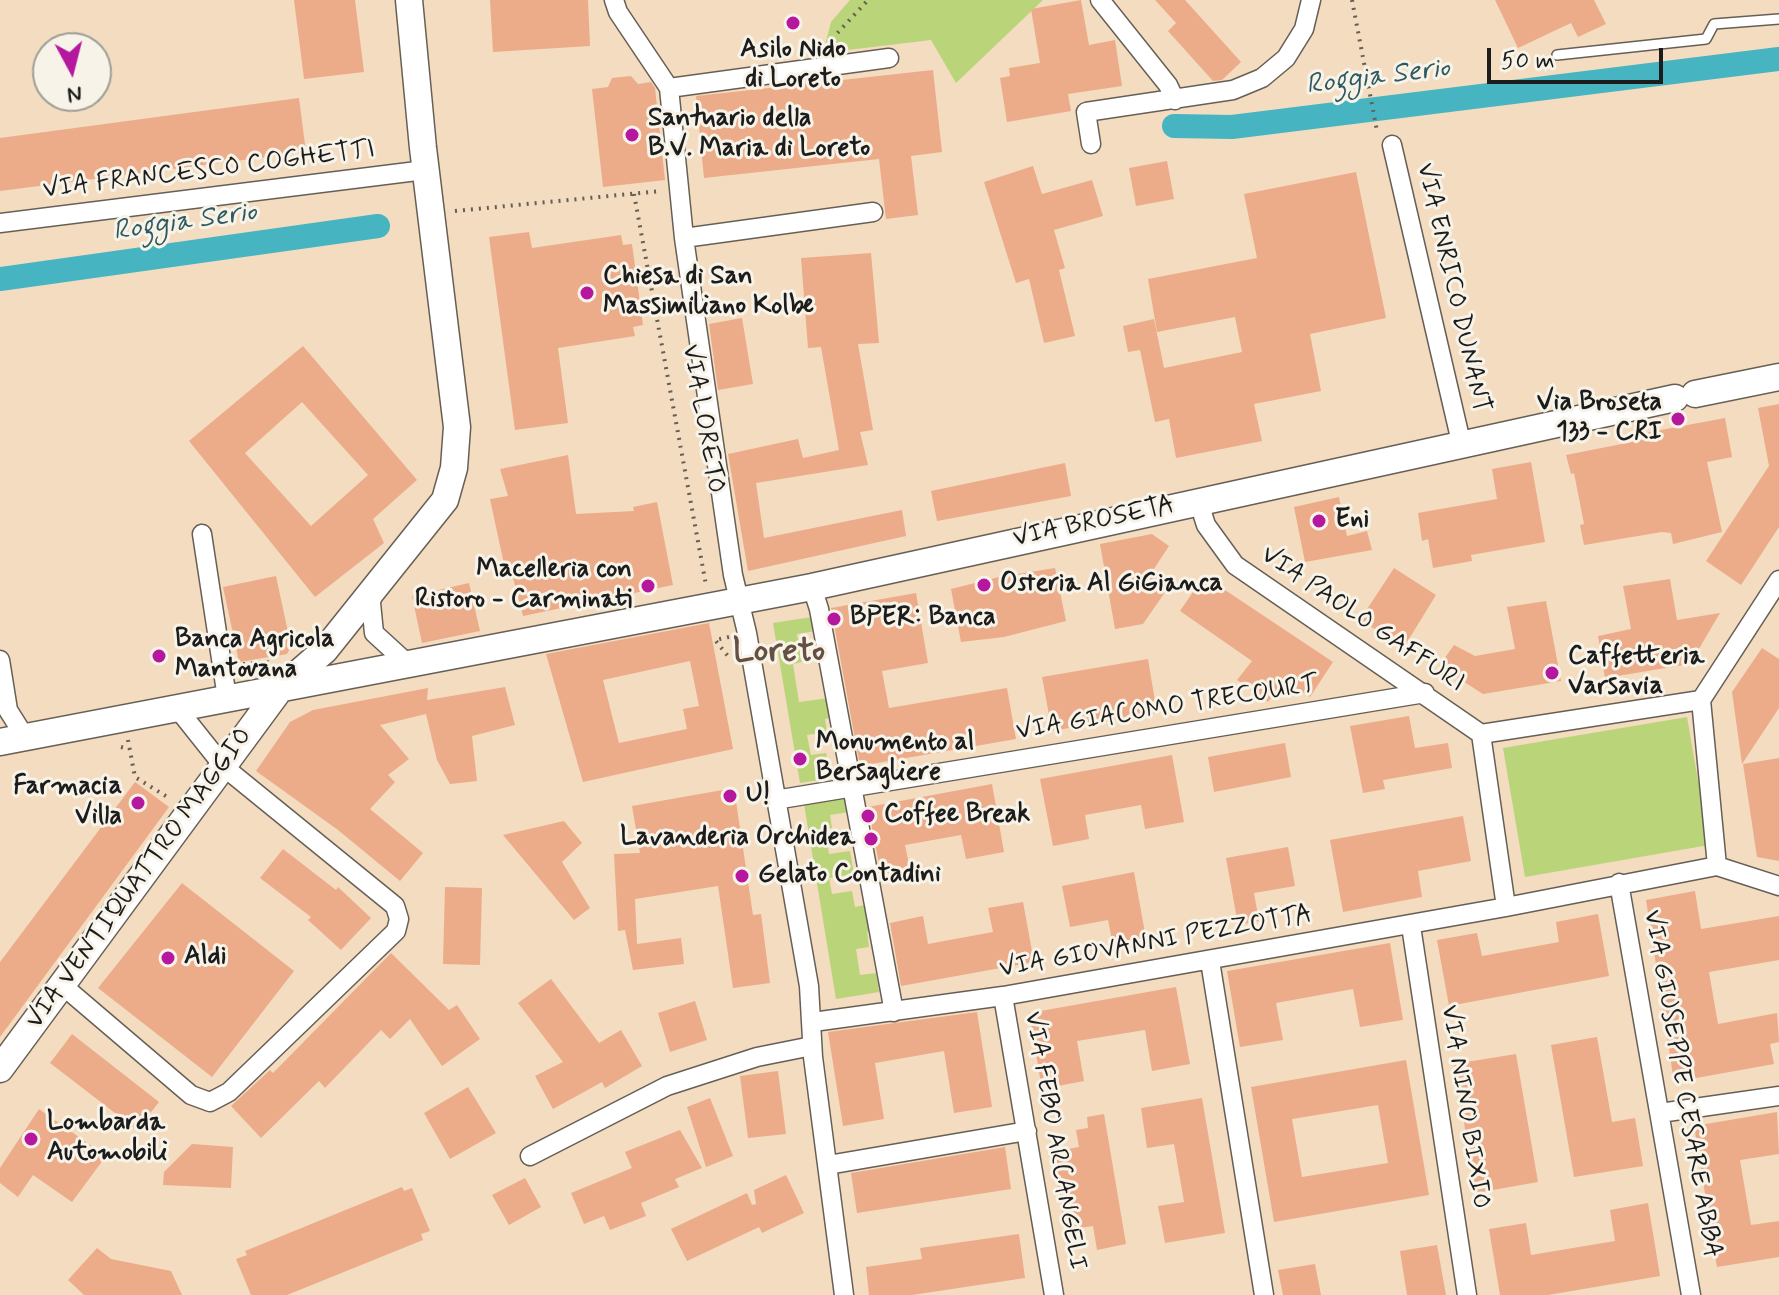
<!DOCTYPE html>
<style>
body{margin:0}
#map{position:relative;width:1779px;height:1295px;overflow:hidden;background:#f3dcc0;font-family:Mynerve,sans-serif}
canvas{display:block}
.north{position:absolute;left:32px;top:32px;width:80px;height:80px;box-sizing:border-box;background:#f7f3e8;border:2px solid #9f9d96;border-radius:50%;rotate:173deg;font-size:22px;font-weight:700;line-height:32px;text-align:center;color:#1c1c1c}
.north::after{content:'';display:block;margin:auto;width:28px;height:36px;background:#b5179e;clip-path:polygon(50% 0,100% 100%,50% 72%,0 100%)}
.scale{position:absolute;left:1487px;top:48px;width:176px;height:36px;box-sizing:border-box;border:4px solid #1c1c1c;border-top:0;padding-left:10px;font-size:24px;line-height:28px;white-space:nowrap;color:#1c1c1c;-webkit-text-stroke:6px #f7f3e8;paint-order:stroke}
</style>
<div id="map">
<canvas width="1779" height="1295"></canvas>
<div class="north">N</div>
<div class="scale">50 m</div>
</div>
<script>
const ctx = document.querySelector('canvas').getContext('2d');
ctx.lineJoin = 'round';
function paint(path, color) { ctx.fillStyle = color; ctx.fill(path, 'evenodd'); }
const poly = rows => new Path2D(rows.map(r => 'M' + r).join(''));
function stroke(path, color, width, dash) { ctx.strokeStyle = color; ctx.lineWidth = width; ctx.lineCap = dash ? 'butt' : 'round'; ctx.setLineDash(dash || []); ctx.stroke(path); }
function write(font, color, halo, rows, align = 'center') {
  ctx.font = font + ' Mynerve,sans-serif'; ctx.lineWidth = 6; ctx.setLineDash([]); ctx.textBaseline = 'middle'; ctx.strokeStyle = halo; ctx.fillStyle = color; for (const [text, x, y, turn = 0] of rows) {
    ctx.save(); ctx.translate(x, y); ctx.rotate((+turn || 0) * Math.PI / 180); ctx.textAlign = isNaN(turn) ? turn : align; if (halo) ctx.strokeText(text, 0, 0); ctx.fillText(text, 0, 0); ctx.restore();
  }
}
paint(poly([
 [850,0,1043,0,956,83,931,40,823,53,831,22],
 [812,617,815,631,797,634,802,662,793,664,799,702,829,698,832,717,825,719,827,732,807,735,811,755,826,753,831,778,800,783,773,623],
 [1687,717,1709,845,1525,877,1503,748],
 [847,797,849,812,830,815,832,828,825,829,829,854,850,851,854,874,829,878,832,894,852,891,855,907,870,904,874,931,867,932,869,947,856,949,860,975,876,973,879,992,836,999,804,804]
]), '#bad479');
stroke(poly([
 [1174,126,1232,127,1779,59],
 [0,279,378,226]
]), '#46b4c1', 24);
paint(poly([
 [294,0,355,0,364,72,304,79],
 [490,0,588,0,590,46,493,52],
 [1081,0,1089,45,1115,40,1122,86,1068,94,1071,111,1007,122,1000,78,1010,76,1009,68,1040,63,1031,9],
 [1155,0,1185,0,1241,62,1222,80,1213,81,1168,31,1176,23],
 [1495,0,1594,0,1606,24,1578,37,1571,23,1518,48],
 [933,70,942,152,911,156,918,215,886,219,879,159,704,178,696,96],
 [631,76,638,84,651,82,655,88,665,180,603,187,592,89,608,87,612,78],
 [299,98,306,152,0,191,0,138],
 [1167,161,1174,199,1136,206,1129,168],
 [1033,166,1042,194,1092,180,1103,216,1054,230,1065,268,1059,270,1075,336,1044,343,1029,279,1016,283,984,182],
 [1356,172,1386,318,1310,334,1321,391,1254,404,1262,441,1176,458,1169,419,1155,422,1140,350,1128,352,1123,326,1154,319,1164,368,1242,352,1235,317,1157,332,1148,279,1257,258,1244,194],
 [529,232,532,248,621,235,623,245,632,244,643,325,633,327,635,336,558,348,568,423,515,430,489,237],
 [871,253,879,343,858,344,873,430,860,432,868,465,756,483,764,538,902,510,906,536,748,571,728,454,798,439,803,458,839,450,821,347,808,348,801,258],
 [742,318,753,384,718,390,709,324],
 [303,346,417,480,373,519,384,543,315,597,189,441],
 [302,402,368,475,311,526,245,453],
 [1779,404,1779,527,1741,585,1706,561,1769,466,1758,408],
 [1725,418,1732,457,1707,462,1722,532,1673,544,1671,533,1662,532,1584,545,1580,525,1584,524,1574,473,1571,474,1566,455,1647,439,1645,433],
 [568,455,576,514,634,511,633,507,657,502,673,585,523,616,513,578,507,578,490,499,508,496,500,469],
 [1531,462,1545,542,1471,555,1472,561,1433,568,1428,539,1422,541,1418,513,1497,499,1492,469],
 [1065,463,1071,496,937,521,931,491],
 [1339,497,1347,536,1367,531,1372,550,1305,562,1294,507],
 [1152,534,1169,546,1152,572,1170,585,1143,624,1115,629,1100,544],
 [1055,568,1066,621,1004,637,961,642,951,589,999,577],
 [1394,568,1436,595,1404,647,1360,620],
 [276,576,291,646,287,654,239,662,223,587],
 [1204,576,1333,662,1310,697,1284,680,1268,702,1237,680,1252,661,1180,611],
 [1670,579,1677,620,1720,613,1690,664,1605,678,1598,636,1631,629,1623,586],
 [469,583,480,631,422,643,412,596],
 [916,593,928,663,882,671,889,708,1007,688,1016,739,860,766,831,608],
 [1546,601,1561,681,1483,694,1439,666,1454,645,1475,656,1515,649,1507,607],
 [709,623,733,749,583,782,546,654],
 [690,661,699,706,683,709,687,729,619,743,603,680],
 [1762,648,1779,659,1779,708,1742,764,1732,692],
 [1148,659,1157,713,1052,731,1042,677],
 [505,687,515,725,472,736,477,781,450,784,437,760,426,714,380,725,409,759,388,775,395,782,370,809,423,853,400,881,338,830,256,771,290,722,313,710,428,688,427,700],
 [1409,716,1415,748,1448,743,1452,768,1383,780,1385,789,1363,793,1350,726],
 [1285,743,1291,777,1214,792,1208,757],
 [1172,755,1184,822,1145,829,1141,805,1085,815,1089,839,1053,846,1040,779],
 [1779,758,1779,861,1757,857,1743,764],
 [135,782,169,807,0,1037,0,962],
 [992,784,1004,852,966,859,961,835,905,845,910,869,881,874,868,807],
 [734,788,753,915,761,914,770,983,733,988,718,886,635,899,637,944,681,938,684,964,633,970,625,930,618,931,614,854,640,853,632,806],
 [1463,816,1471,861,1418,871,1422,897,1343,912,1330,840],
 [564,821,582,843,562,862,590,908,574,920,503,835],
 [1288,847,1295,886,1254,893,1259,921,1238,925,1226,858],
 [283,849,336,890,338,887,371,918,341,950,308,920,311,917,260,878],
 [1134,872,1147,944,1114,950,1108,920,1070,927,1062,886],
 [182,883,294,971,212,1077,98,988],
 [445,887,482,888,480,965,443,964],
 [1695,891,1701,929,1779,916,1779,960,1709,972,1718,1024,1777,1013,1779,1042,1770,1044,1774,1064,1674,1082,1646,900],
 [1023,902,1034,962,901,986,890,923,923,916,928,944,993,932,988,908],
 [1598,914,1609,976,1449,1006,1437,940,1477,933,1482,956,1559,942,1556,922],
 [1390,943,1403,1020,1360,1027,1353,989,1276,1003,1283,1040,1240,1047,1227,971],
 [391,953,449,1010,457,1005,480,1039,442,1066,410,1019,390,1039,381,1030,325,1088,319,1081,261,1138,231,1106,270,1070,273,1073],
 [551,979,599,1043,621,1030,642,1066,605,1088,602,1082,553,1109,535,1076,563,1062,518,1003],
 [1176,987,1190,1064,1152,1071,1145,1030,1077,1041,1084,1081,1042,1089,1029,1013],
 [695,1001,707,1040,670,1052,658,1013],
 [977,1012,992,1107,954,1113,944,1051,875,1063,884,1119,843,1126,828,1032],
 [72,1034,159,1102,137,1130,50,1063],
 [1597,1037,1612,1122,1635,1118,1643,1166,1574,1177,1551,1045],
 [1516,1054,1538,1182,1476,1193,1454,1064],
 [1406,1060,1429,1195,1274,1222,1251,1087],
 [1378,1105,1388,1163,1302,1177,1292,1119],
 [778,1071,786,1134,748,1138,740,1076],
 [468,1087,496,1133,450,1159,424,1113],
 [710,1098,733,1156,706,1167,687,1107],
 [1202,1098,1225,1233,1165,1243,1158,1206,1184,1202,1174,1144,1147,1148,1141,1108],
 [39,1109,106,1156,72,1202,33,1175,18,1197,0,1183,0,1168],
 [1777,1112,1779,1154,1740,1160,1751,1225,1779,1221,1779,1257,1717,1267,1694,1126],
 [1104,1114,1126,1244,1097,1250,1093,1226,1065,1230,1052,1152,1079,1147,1076,1130,1088,1128,1087,1117],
 [680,1130,702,1168,675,1179,679,1187,641,1203,646,1216,610,1230,604,1216,584,1224,571,1193,632,1168,625,1152],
 [192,1144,233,1147,231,1188,163,1185,164,1172],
 [1005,1147,1011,1189,857,1213,851,1173],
 [786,1175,804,1213,762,1233,759,1227,687,1261,671,1229,747,1193,752,1205,756,1204,754,1190],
 [525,1178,541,1207,509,1225,492,1195],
 [402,1187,404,1191,412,1188,430,1231,421,1234,423,1240,287,1295,251,1295,236,1259,247,1255,245,1251],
 [1648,1203,1660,1276,1548,1295,1500,1295,1489,1229,1526,1223,1531,1255,1615,1241,1610,1210],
 [1019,1234,1025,1278,912,1295,869,1295,866,1267,922,1259,920,1248],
 [1437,1245,1446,1295,1407,1295,1400,1251],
 [97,1248,111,1259,171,1271,182,1295,84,1295,68,1280],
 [1315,1264,1321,1295,1283,1295,1278,1270]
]), '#ecac8a');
const lane = poly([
 [1557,55,1706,39,1714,24,1779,19]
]);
const street = poly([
 [614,0,618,12,669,88,684,238,733,575,747,633,809,986,813,1057,844,1295],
 [1100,0,1168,85,1175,100],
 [669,88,889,58],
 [1091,144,1086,112,1233,90,1262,78,1286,58,1304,29,1311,0],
 [1392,145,1461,442],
 [0,223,425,170],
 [684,238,873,212],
 [1198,500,1206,525,1235,565,1481,734],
 [202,534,227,698],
 [812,587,819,609,894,1012],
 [373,592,371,603,374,633,409,665],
 [0,660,8,710,25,737],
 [1701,700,1717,866,1506,907,1481,734,1701,700],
 [1701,700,1779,580],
 [775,800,1425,693],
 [1717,866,1779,886],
 [1619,883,1691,1295],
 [1411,926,1467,1295],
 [1210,961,1264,1295],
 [62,985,191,1095,210,1102,229,1092,396,931,399,919,395,906,224,767,177,708],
 [1003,996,1054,1295],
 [813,1022,1003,996,1506,907],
 [1660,1113,1779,1096],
 [530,1156,667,1086,757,1057,812,1046],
 [828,1165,1027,1131]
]);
const secondary = poly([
 [1695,394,1779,377],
 [0,742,812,587,1675,398],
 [0,1069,280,689,325,650,445,500,454,468,457,427,423,148,409,0]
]);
stroke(lane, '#675f55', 12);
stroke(street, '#675f55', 21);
stroke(secondary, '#675f55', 29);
stroke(poly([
 [1352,0,1377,131],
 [835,45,831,40,868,0],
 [634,194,706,585],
 [455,211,661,191],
 [729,637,715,640,731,660],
 [243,664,274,662],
 [128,740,135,777,169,798],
 [121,747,129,749]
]), '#675f55', 4, [2, 6]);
stroke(lane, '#fff', 9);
stroke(street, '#fff', 18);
stroke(secondary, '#fff', 26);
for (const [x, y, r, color] of [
 [793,23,8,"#b5179e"],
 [632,135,8,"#b5179e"],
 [587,293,8,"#b5179e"],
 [1678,419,8,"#b5179e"],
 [1319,521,8,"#b5179e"],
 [984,585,8,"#b5179e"],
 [648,586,8,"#b5179e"],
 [834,619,8,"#b5179e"],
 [159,656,8,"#b5179e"],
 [1552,673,8,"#b5179e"],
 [800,759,8,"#b5179e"],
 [730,796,8,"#b5179e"],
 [138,803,8,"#b5179e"],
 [868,816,8,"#b5179e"],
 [871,839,8,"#b5179e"],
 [742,876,8,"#b5179e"],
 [168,958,8,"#b5179e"],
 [31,1139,8,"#b5179e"]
]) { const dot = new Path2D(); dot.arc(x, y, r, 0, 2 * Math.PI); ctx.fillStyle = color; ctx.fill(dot); stroke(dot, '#f7f3e8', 3); }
write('bold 26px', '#1c1c1c', '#f7f3e8', [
 ["Asilo Nido",793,51,"center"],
 ["di Loreto",793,81,"center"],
 ["Santuario della",648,120],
 ["B.V. Maria di Loreto",648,150],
 ["Chiesa di San",603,278],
 ["Massimiliano Kolbe",603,308],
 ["Via Broseta",1662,404,"right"],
 ["133 - CRI",1662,434,"right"],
 ["Eni",1335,521],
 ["Macelleria con",632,571,"right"],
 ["Ristoro - Carminati",632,601,"right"],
 ["Osteria Al GiGianca",1000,585],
 ["BPER: Banca",850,619],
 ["Banca Agricola",175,641],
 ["Mantovana",175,671],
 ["Caffetteria",1568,658],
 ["Varsavia",1568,688],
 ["Monumento al",816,744],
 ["Bersagliere",816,774],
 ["Farmacia",122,788,"right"],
 ["Villa",122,818,"right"],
 ["U!",746,796],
 ["Coffee Break",884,816],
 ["Lavanderia Orchidea",855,839,"right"],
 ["Gelato Contadini",758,876],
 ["Aldi",184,958],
 ["Lombarda",47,1124],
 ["Automobili",47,1154]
], 'left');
write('26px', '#1c1c1c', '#f7f3e8', [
 ["VIA FRANCESCO COGHETTI",209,171,-7],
 ["VIA ENRICO DUNANT",1452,288,77],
 ["VIA LORETO",702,419,80],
 ["VIA BROSETA",1094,523,-12],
 ["VIA PAOLO GAFFURI",1362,620,34],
 ["VIA GIACOMO TRECOURT",1167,709,-9],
 ["VIA VENTIQUATTRO MAGGIO",140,879,-54],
 ["VIA GIOVANNI PEZZOTTA",1156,943,-10],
 ["VIA GIUSEPPE CESARE ABBA",1681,1084,80],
 ["VIA NINO BIXIO",1464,1107,81],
 ["VIA FEBO ARCANGELI",1054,1141,80]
]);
write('italic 28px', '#2d595e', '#f7f3e8', [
 ["Roggia Serio",1378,78,-7],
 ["Roggia Serio",185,223,-8]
]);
write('bold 34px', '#654e42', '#f7f3e8', [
 ["Loreto",779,653]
]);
</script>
